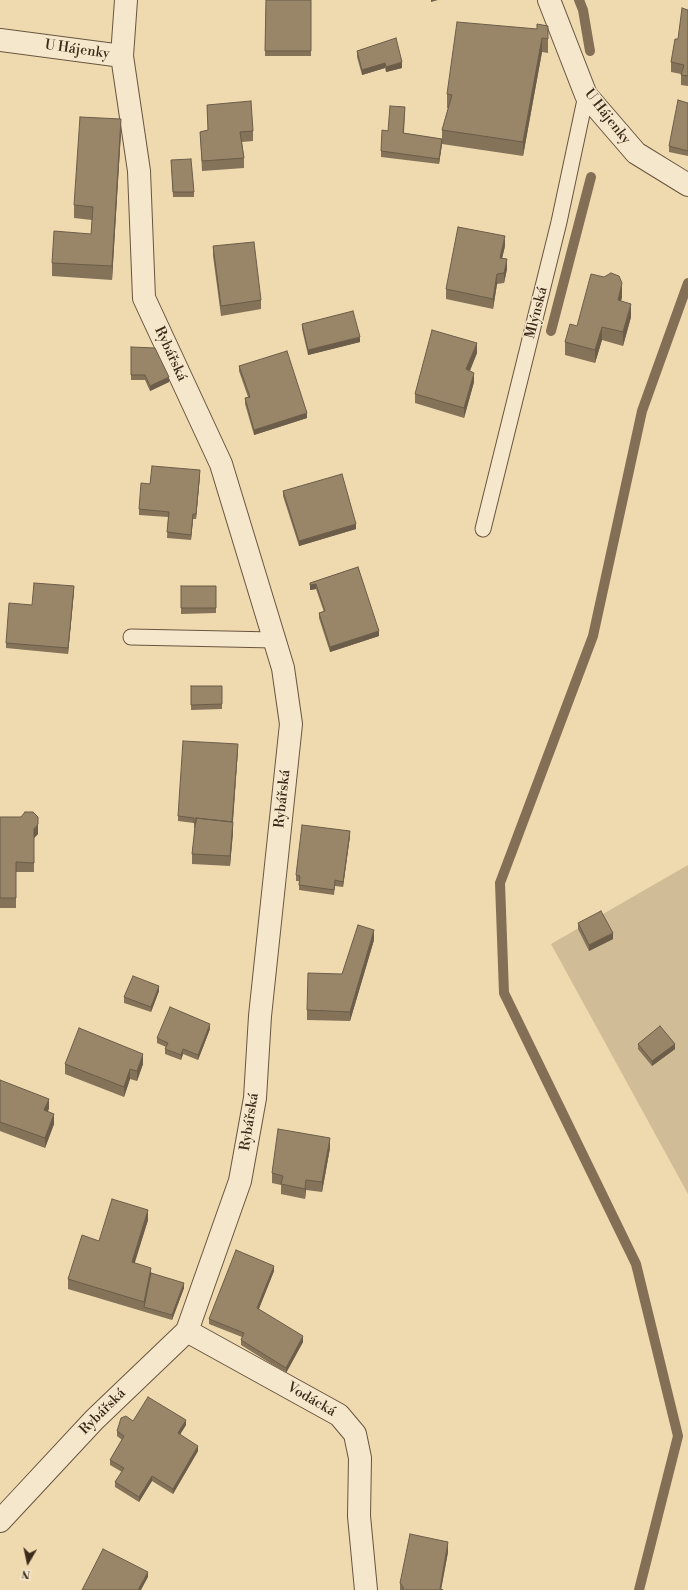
<!DOCTYPE html>
<meta charset="utf-8">
<style>
body{margin:0}
#map{position:relative;width:688px;height:1590px;overflow:hidden;background:#efdab0;font-family:"Libre Bodoni",serif}
canvas{display:block}
.north{position:absolute;left:8px;top:1542px;width:40px;height:40px;-webkit-text-stroke:3px #f5e7cc;paint-order:stroke;rotate:189deg;font-size:11px;font-weight:700;line-height:16px;text-align:center;color:#3b2919}
.north::after{content:'';display:block;margin:auto;width:14px;height:18px;background:#3b2919;clip-path:polygon(50% 0,100% 100%,50% 72%,0 100%)}
</style>
<div id="map">
<canvas width="688" height="1590"></canvas>
<div class="north">N</div>
</div>
<script>
const ctx = document.querySelector('canvas').getContext('2d');
ctx.lineJoin = 'round';
function paint(path, color) { ctx.fillStyle = color; ctx.fill(path, 'evenodd'); }
const poly = rows => new Path2D(rows.map(r => 'M' + r).join(''));
function stroke(path, color, width, dash) { ctx.strokeStyle = color; ctx.lineWidth = width; ctx.lineCap = dash ? 'butt' : 'round'; ctx.setLineDash(dash || []); ctx.stroke(path); }
function write(font, color, halo, rows, align = 'center') {
  ctx.font = font + ' "Libre Bodoni",serif'; ctx.lineWidth = 3; ctx.setLineDash([]); ctx.textBaseline = 'middle'; ctx.strokeStyle = halo; ctx.fillStyle = color; for (const [text, x, y, turn = 0] of rows) {
    ctx.save(); ctx.translate(x, y); ctx.rotate((+turn || 0) * Math.PI / 180); ctx.textAlign = isNaN(turn) ? turn : align; if (halo) ctx.strokeText(text, 0, 0); ctx.fillText(text, 0, 0); ctx.restore();
  }
}
paint(poly([
 [688,865,688,1194,551,944]
]), '#d0bc96');
stroke(poly([
 [579,0,583,10,590,51],
 [551,331,591,177],
 [639,1590,678,1436,636,1264,504,993,500,883,593,636,642,411,688,283]
]), '#826f55', 10);
const service = poly([
 [483,529,559,222,586,95],
 [131,637,274,640]
]);
const minor = poly([
 [549,0,586,95,636,153,688,185],
 [0,40,122,56,126,0],
 [187,1331,339,1415,355,1434,360,1458,359,1516,366,1590],
 [0,1521,94,1420,187,1331,240,1181,255,1098,260,1016,291,724,283,668,221,464,144,298,139,171,122,56]
]);
stroke(service, '#68553f', 17);
stroke(minor, '#68553f', 24);
stroke(service, '#f5e7cc', 15);
stroke(minor, '#f5e7cc', 22);
paint(poly([
 [266,0,311,0,311,56,265,56],
 [688,10,688,86,681,85,681,74,671,72,671,62],
 [548,26,548,53,542,52,523,156,442,144,439,164,381,157,381,151,388,131,405,112,404,133,442,139,442,130,448,108,447,108,447,94,537,29],
 [357,51,402,68,386,72,385,68,362,75,357,57],
 [688,103,688,156,669,152,669,146],
 [207,105,253,131,253,141,242,142,244,158,244,168,202,171,200,132,208,130],
 [121,132,112,280,52,276,52,263,91,234,92,220,74,218,74,205],
 [171,160,194,192,194,197,173,197],
 [213,246,261,300,261,309,221,316,213,256],
 [505,246,502,258,507,269,504,283,497,284,493,309,446,299,446,289],
 [622,297,621,301,631,317,623,346,602,340,595,363,565,355,565,342],
 [302,324,360,342,308,355,302,329],
 [131,347,169,382,150,391,145,380,131,380],
 [477,353,470,371,474,382,464,418,415,403,415,394],
 [239,366,307,418,254,435,245,404,245,398,248,397,239,371],
 [200,475,196,519,193,519,191,540,167,538,168,517,139,515,139,509],
 [283,491,356,529,299,546,283,496],
 [358,567,379,636,330,652,319,618,319,613,324,612,316,589,310,590,310,583],
 [181,586,216,586,216,613,181,614],
 [74,591,68,654,6,648,6,643,32,605],
 [191,686,222,686,222,709,191,710],
 [238,749,233,822,233,832,230,866,192,864,192,854,195,828,194,828,194,823,178,821,178,816],
 [0,817,38,834,34,838,34,872,16,872,16,908,0,908],
 [350,836,343,887,335,886,334,895,299,890,299,881,296,881,296,875],
 [578,923,613,939,589,951,578,929],
 [374,940,350,1021,307,1020,307,1010,342,974],
 [159,991,151,1012,124,1003,124,997],
 [210,1029,198,1060,183,1054,181,1060,165,1054,165,1049,166,1047,157,1043,157,1038],
 [638,1044,675,1049,652,1066,638,1049],
 [65,1064,143,1064,137,1081,130,1079,124,1097,65,1074],
 [0,1080,49,1108,48,1112,54,1124,45,1148,0,1131],
 [330,1148,322,1192,306,1190,305,1199,281,1194,281,1185,272,1183,272,1173],
 [148,1220,134,1263,151,1273,184,1288,172,1320,68,1289,68,1279,99,1241],
 [274,1271,259,1309,303,1342,286,1373,241,1345,241,1340,242,1337,209,1324,209,1319],
 [133,1421,186,1425,180,1434,198,1451,173,1494,152,1481,139,1502,115,1487,115,1482,122,1472,110,1465,110,1460,122,1440,117,1436,117,1431],
 [448,1552,441,1589,443,1590,400,1590,400,1583]
]), '#847259');
paint(poly([
 [431,0,438,0,431,2],
 [542,38,542,52,523,156,523,142],
 [402,62,402,68,386,72,386,67],
 [385,63,385,68,362,75,362,70],
 [121,119,121,132,112,280,112,266],
 [442,139,442,144,439,164,439,159],
 [505,236,505,246,500,267,500,258],
 [507,259,507,269,504,283,504,273],
 [497,274,497,284,493,309,493,299],
 [622,283,622,297,618,313,618,300],
 [631,304,631,317,623,346,623,332],
 [602,327,602,340,595,363,595,350],
 [360,337,360,342,308,355,308,350],
 [477,343,477,353,466,379,466,369],
 [474,373,474,382,464,418,464,408],
 [169,377,169,382,150,391,150,386],
 [307,413,307,418,254,435,254,430],
 [200,470,200,475,196,519,196,514],
 [193,514,193,519,191,540,191,535],
 [356,524,356,529,299,546,299,541],
 [316,584,316,589,310,590,310,585],
 [74,586,74,591,68,654,68,648],
 [379,631,379,636,330,652,330,647],
 [238,744,238,749,232,832,232,826],
 [233,822,233,832,230,866,230,856],
 [38,824,38,834,34,838,34,829],
 [350,831,350,836,343,887,343,882],
 [374,930,374,940,350,1021,350,1012],
 [613,933,613,939,589,951,589,945],
 [159,986,159,991,151,1012,151,1007],
 [210,1024,210,1029,198,1060,198,1055],
 [675,1044,675,1049,652,1066,652,1061],
 [183,1049,183,1054,181,1060,181,1055],
 [143,1054,143,1064,137,1081,137,1071],
 [130,1069,130,1079,124,1097,124,1087],
 [49,1099,49,1108,44,1120,44,1110],
 [54,1114,54,1124,45,1148,45,1138],
 [330,1138,330,1148,322,1192,322,1182],
 [306,1180,306,1190,305,1199,305,1189],
 [148,1210,148,1220,132,1272,132,1262],
 [274,1266,274,1271,257,1313,257,1308],
 [151,1268,151,1278,144,1307,144,1302],
 [184,1283,184,1288,172,1320,172,1315],
 [303,1336,303,1342,286,1373,286,1368],
 [186,1420,186,1425,178,1438,178,1433],
 [198,1446,198,1451,173,1494,173,1489],
 [152,1476,152,1481,139,1502,139,1497],
 [448,1542,448,1552,441,1590,440,1590],
 [148,1572,148,1577,141,1590,138,1590]
]), '#6b5d49');
const building = poly([
 [266,0,311,0,311,51,265,51,266,0],
 [682,8,688,10,688,76,681,75,684,65,671,62,675,39,678,39,682,8],
 [457,22,537,29,537,24,548,26,548,39,542,38,523,142,442,130,452,95,447,94,457,22],
 [396,38,402,62,386,67,385,63,362,70,357,51,396,38],
 [678,100,688,103,688,151,669,146,678,100],
 [251,101,253,131,240,132,244,158,202,161,200,132,208,130,207,105,251,101],
 [390,106,405,107,403,133,442,139,439,159,381,151,382,130,388,131,390,106],
 [80,117,121,119,112,266,52,263,54,231,91,234,93,207,74,205,80,117],
 [191,159,194,192,173,192,171,160,191,159],
 [458,227,505,236,500,258,507,259,504,273,497,274,493,299,446,289,458,227],
 [254,242,261,300,221,306,213,246,254,242],
 [611,273,619,276,622,283,618,300,631,304,623,332,602,327,595,350,565,342,570,324,577,326,591,274,604,277,611,273],
 [353,311,360,337,308,350,302,324,353,311],
 [432,330,477,343,466,369,474,373,464,408,415,394,432,330],
 [131,347,155,348,169,377,150,386,145,375,131,375,131,347],
 [287,351,307,413,254,430,245,398,250,397,239,366,287,351],
 [152,466,200,470,196,514,193,514,191,535,167,532,169,512,139,509,141,483,150,484,152,466],
 [342,474,356,524,299,541,283,491,342,474],
 [358,567,379,631,330,647,319,613,325,611,316,584,310,585,310,583,358,567],
 [34,583,74,586,68,648,6,643,9,603,32,605,34,583],
 [181,586,216,586,216,608,181,608,181,586],
 [191,686,222,686,222,704,191,705,191,686],
 [183,741,238,744,232,822,196,818,196,823,194,823,194,818,178,816,183,741],
 [25,812,33,812,38,817,38,824,34,829,34,863,16,862,16,898,0,898,0,817,21,817,25,812],
 [196,818,233,822,230,856,192,854,196,818],
 [302,825,350,831,343,882,335,880,334,890,299,885,300,876,296,875,302,825],
 [601,911,613,933,589,945,578,923,601,911],
 [358,925,374,930,350,1012,307,1010,308,973,342,974,358,925],
 [133,976,159,986,151,1007,124,997,133,976],
 [170,1007,210,1024,198,1055,183,1049,181,1055,165,1049,168,1043,157,1038,170,1007],
 [660,1026,675,1044,652,1061,638,1044,660,1026],
 [79,1028,143,1054,137,1071,130,1069,124,1087,65,1064,79,1028],
 [0,1080,49,1099,44,1110,54,1114,45,1138,0,1122,0,1080],
 [278,1129,330,1138,322,1182,306,1180,305,1189,281,1184,283,1176,272,1173,278,1129],
 [112,1199,148,1210,132,1262,151,1268,144,1302,68,1279,82,1235,99,1241,112,1199],
 [236,1250,274,1266,257,1308,303,1336,286,1368,241,1340,244,1333,209,1319,236,1250],
 [151,1273,184,1283,172,1315,144,1307,151,1273],
 [148,1397,186,1420,178,1433,198,1446,173,1489,152,1476,139,1497,115,1482,124,1468,110,1460,124,1436,117,1431,121,1418,126,1416,133,1421,148,1397],
 [410,1534,448,1542,440,1589,443,1590,403,1590,403,1587,400,1583,410,1534],
 [103,1549,148,1572,138,1590,82,1590,103,1549]
]);
paint(building, '#998568');
stroke(building, '#6b5d49', 1);
write('14px', '#3b2919', '#f5e7cc', [
 ["U Hájenky",77,50,8],
 ["U Hájenky",607,117,52],
 ["Mlýnská",537,313,-76],
 ["Rybářská",170,354,65],
 ["Rybářská",283,799,-84],
 ["Rybářská",250,1122,-81],
 ["Vodácká",311,1400,30],
 ["Rybářská",103,1412,-45]
]);
</script>
